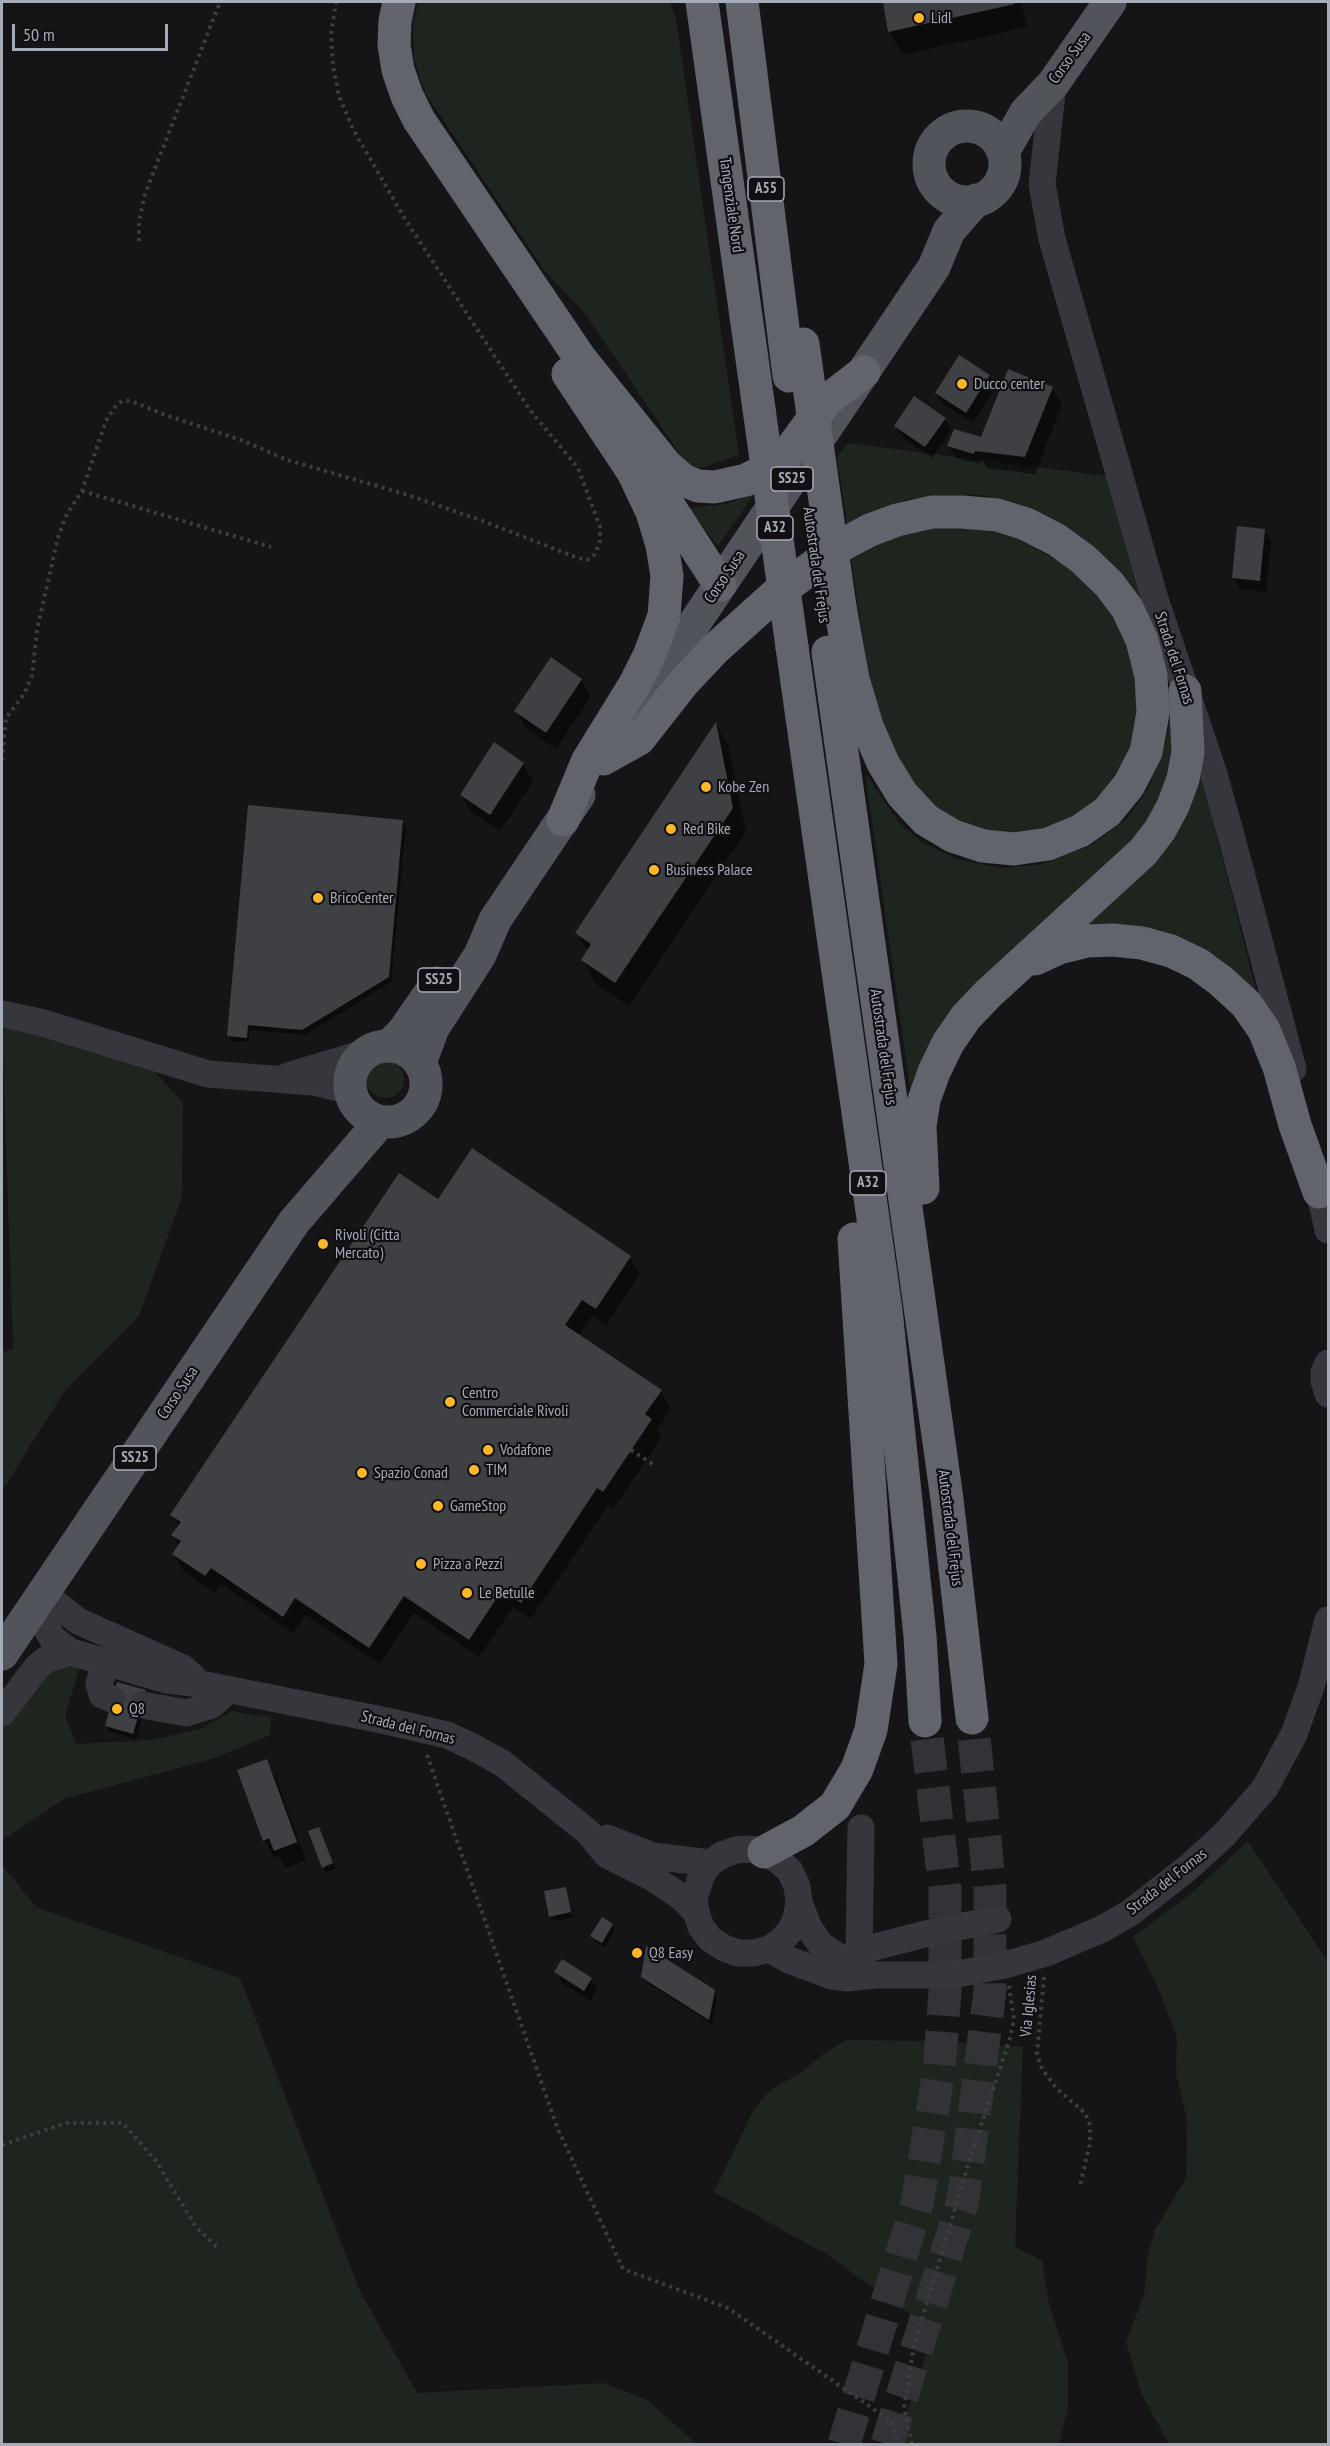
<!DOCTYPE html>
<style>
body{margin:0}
#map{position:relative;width:1330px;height:2446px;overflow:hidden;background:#151517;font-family:"PT Sans Narrow",sans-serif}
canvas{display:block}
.frame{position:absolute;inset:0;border:3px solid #a6abb8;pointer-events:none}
.scale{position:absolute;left:12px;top:24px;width:156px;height:27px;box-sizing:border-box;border:3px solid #a6abb8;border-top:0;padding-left:8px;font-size:18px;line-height:21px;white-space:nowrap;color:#a6abb8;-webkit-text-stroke:4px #101012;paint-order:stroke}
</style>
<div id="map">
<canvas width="1330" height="2446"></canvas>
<div class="frame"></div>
<div class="scale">50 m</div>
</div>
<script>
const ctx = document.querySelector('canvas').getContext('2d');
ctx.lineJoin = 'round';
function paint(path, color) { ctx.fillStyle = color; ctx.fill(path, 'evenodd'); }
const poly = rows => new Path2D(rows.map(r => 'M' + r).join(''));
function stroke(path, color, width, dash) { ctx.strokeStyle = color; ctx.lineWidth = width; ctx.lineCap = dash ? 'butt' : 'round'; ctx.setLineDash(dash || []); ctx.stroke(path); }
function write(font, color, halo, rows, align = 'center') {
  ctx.font = font + ' "PT Sans Narrow",sans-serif'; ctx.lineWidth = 4.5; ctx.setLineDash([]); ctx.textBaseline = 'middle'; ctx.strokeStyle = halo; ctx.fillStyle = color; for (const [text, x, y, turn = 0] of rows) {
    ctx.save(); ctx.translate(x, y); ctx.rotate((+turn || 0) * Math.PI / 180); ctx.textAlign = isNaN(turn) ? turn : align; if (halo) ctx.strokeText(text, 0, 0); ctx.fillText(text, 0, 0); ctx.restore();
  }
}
paint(poly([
 [419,2,670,2,676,19,739,455,702,468,687,465,584,312,544,270,425,93,414,59,413,23],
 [848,443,1107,476,1145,606,1127,580,1106,558,1079,535,1047,516,1014,503,980,495,943,495,906,500,876,510,847,524,837,457],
 [755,493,718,546,687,508,726,504],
 [975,527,1020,539,1065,565,1102,599,1126,637,1138,680,1137,733,1121,770,1099,799,1067,820,1026,833,987,833,952,821,925,802,903,773,871,691,851,558,884,539,927,528],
 [1172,704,1175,748,1165,791,1145,828,911,1095,865,773,899,823,922,842,959,860,1003,868,1043,864,1091,845,1127,819,1149,787,1165,745],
 [1199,766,1259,1002,1229,970,1075,933],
 [2,1025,37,1033,154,1071,183,1103,182,1197,139,1316,66,1389,2,1491,2,1352,13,1349],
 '366 1079a19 19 0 1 1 38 0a19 19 0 1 1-38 0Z',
 [81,1664,65,1716,76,1744,151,1740,200,1729,232,1711,271,1717,270,1735,215,1758,64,1799,2,1841,2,1727,33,1683,51,1665],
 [1248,1841,1328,1962,1328,2444,1169,2444,1142,2395,1126,2342,1144,2294,1148,2254,1155,2229,1186,2178,1187,2120,1176,2073,1177,2038,1159,1990,1133,1937,1193,1892],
 [2,1865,36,1907,240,1978,359,2289,417,2393,604,2383,647,2400,697,2444,2,2444],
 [847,2040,929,2041,1023,2047,1015,2246,1042,2261,1049,2303,1068,2363,1068,2408,1059,2444,884,2444,900,2433,934,2331,826,2254,714,2192,754,2109,770,2090,801,2073,823,2054]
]), '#1d251e');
paint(poly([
 [884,2,1021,2,1027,27,903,55,890,32],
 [989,376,995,387,973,423,943,404,936,393],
 [1052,388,1062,405,1035,474,987,468,982,460,980,464,956,458,949,446,981,441],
 [944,419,951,430,932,458,902,437,896,426],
 [1264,531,1271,542,1266,592,1240,589,1234,578],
 [581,680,591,697,556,749,526,729,516,711],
 [716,725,729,747,746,832,629,1006,596,984,583,960,588,952,577,933],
 [523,764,533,781,500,831,471,812,461,795],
 [403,821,406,826,391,982,305,1035,250,1030,249,1042,231,1041,228,1036],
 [438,1202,630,1257,640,1274,606,1326,592,1316,579,1336,661,1391,671,1409,657,1430,661,1438,613,1509,608,1505,531,1619,513,1607,479,1657,414,1613,380,1664,306,1615,293,1633,221,1584,215,1593,184,1572,174,1554,179,1546,173,1535,179,1526,172,1515],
 [148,1697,136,1739,109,1731,106,1726],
 [266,1761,276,1778,306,1860,286,1868,279,1856,274,1858,264,1840],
 [322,1834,335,1869,326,1872,323,1867],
 [565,1888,573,1918,553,1921,550,1916],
 [612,1925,615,1930,605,1947,595,1941,592,1936],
 [556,1972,591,1979,597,1990,591,2001,563,1984],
 [642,1977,714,1992,717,1997,712,2024,646,1982]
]), '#0007');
paint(poly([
 [883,2,1014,2,1015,4,888,32],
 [959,355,990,375,966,413,935,393],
 [1008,369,1053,387,1025,457,975,451,974,454,947,446,954,429,981,437],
 [914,396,946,418,925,447,894,426],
 [1237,526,1265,529,1260,581,1232,578],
 [551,657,582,679,546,733,514,711],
 [716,722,733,808,615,983,581,960,591,944,575,933],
 [494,742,524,763,490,815,460,795],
 [248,805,403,820,389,977,302,1030,248,1025,247,1038,227,1036],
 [472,1148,631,1256,596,1309,582,1300,565,1325,662,1390,645,1414,652,1419,603,1492,597,1488,521,1603,502,1590,469,1640,404,1596,369,1648,295,1598,283,1617,211,1568,205,1576,172,1554,181,1541,171,1535,181,1522,170,1515,399,1173,438,1199],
 [117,1682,146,1690,133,1734,105,1726],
 [267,1759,297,1842,274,1851,269,1838,263,1841,237,1770],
 [319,1827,333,1863,322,1868,308,1831],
 [566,1887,571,1912,549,1917,544,1891],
 [602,1917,613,1924,602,1943,590,1936],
 [646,1946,715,1990,709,2020,641,1977],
 [562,1959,592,1978,584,1991,554,1972]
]), '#3f4044');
stroke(poly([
 [844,2444,917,2204,939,2071,945,1992,945,1890,925,1721],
 [887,2444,963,2201,990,1991,990,1889,972,1718]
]), '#323337', 33, [33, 16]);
stroke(poly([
 [139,241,139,221,145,194,220,2],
 [82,491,271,547],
 [2,760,6,718,24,694,32,676,37,630,58,537,67,514,82,491,106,421,115,407,122,401,131,401,165,415,244,441,287,460,405,494,483,521,578,558,587,560,595,554,600,541,600,527,578,468,530,410,405,219,353,129,339,96,333,66,331,34,336,2],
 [631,1450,654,1465],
 [427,1755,557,2127,623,2269,728,2308,892,2422,898,2444],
 [1044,1977,1037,2054,1042,2069,1057,2089,1085,2113,1090,2125,1090,2143,1080,2186],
 [2,2145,66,2123,123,2123,156,2161,196,2227,218,2248],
 [912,2444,904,2408,914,2346,968,2165,1010,2038,1014,2019,1009,1986]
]), '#3c3e43', 4, [3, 4.5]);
stroke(poly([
 [1053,84,1042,184,1052,239,1154,596,1213,771,1231,835,1293,1069],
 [2,1014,40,1022,208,1074,313,1082,350,1091],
 [288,1076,368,1052],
 [1315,1171,1328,1230],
 [1328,1363,1324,1372,1324,1381,1328,1394],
 [43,1593,48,1631,53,1639,71,1652,167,1680,201,1684,387,1721,447,1735,471,1746,502,1763,588,1832,607,1855,651,1877,680,1896,696,1912,701,1927,710,1939,724,1948,738,1953,754,1953,769,1949,780,1942,790,1931,796,1919,799,1902,797,1886,790,1871,778,1860,764,1852,750,1849,736,1850,722,1855,710,1863,702,1874,694,1899,696,1912],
 [43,1593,78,1621,183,1668,193,1677],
 [112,1699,102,1695,99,1683,106,1662,118,1655,122,1656],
 [142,1705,187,1713,212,1705,228,1690],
 [2,1713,37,1667,47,1659,71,1652],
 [607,1838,653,1856,710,1863],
 [799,1902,809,1928,821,1945,836,1955,870,1973],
 [769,1949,789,1960,832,1976,847,1978,874,1975,952,1975,1005,1965,1046,1953,1102,1929,1130,1913,1189,1867,1225,1834,1265,1788,1294,1734,1311,1687,1328,1620],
 [859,1951,933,1932,998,1919],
 [856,1966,859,1954,861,1828]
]), '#36373c', 27);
stroke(poly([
 '929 164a38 38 0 1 1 76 0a38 38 0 1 1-76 0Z',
 [1003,152,1026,112,1053,84,1110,2],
 [628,722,934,267,949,231,976,200],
 '350 1084a38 38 0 1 1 76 0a38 38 0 1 1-76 0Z',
 [389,1046,403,1032,437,983],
 [420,1063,433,1028,480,955,495,920,579,795],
 [2,1654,294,1222,380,1122]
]), '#51545b', 33);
stroke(poly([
 [399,2,395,21,394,45,398,70,407,96,419,120,580,358,666,465,683,480,698,486,715,487,746,480,772,467,788,453,826,401,864,372],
 [702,2,759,409],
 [742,2,789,376],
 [656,486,720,585],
 [792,647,886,1310,920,1636,925,1721],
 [828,652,947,1499,972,1718],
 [603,759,639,739,683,683,715,649,774,596,840,546,870,530,897,520,932,512,962,512,997,515,1026,524,1057,540,1083,559,1109,584,1127,608,1142,640,1151,676,1153,713,1146,752,1129,785,1107,812,1080,831,1048,844,1014,849,983,846,953,836,926,820,902,794,883,763,867,726,853,679,840,607],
 [563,820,587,762,635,684,649,656,664,616,667,576,662,545,652,512,633,472,568,374],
 [1035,959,1059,948,1087,941,1113,940,1142,943,1171,951,1198,964,1221,981,1246,1004,1264,1030,1279,1067,1295,1125,1319,1192],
 [923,1188,920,1126,924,1100,934,1072,948,1043,966,1017,989,993,1143,852,1160,830,1173,806,1183,779,1188,752,1185,691],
 [764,1852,803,1831,835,1806,857,1769,871,1730,881,1664,854,1239]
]), '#61646d', 33);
stroke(poly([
 [803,344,840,607],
 [759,409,792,647]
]), '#61646d', 33);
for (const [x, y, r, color] of [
 [919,18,6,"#fcb728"],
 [962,384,6,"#fcb728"],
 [706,787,6,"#fcb728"],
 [671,829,6,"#fcb728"],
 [654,870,6,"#fcb728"],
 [318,898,6,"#fcb728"],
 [323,1244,6,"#fcb728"],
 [450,1402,6,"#fcb728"],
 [488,1450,6,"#fcb728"],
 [474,1470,6,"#fcb728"],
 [362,1473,6,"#fcb728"],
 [438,1506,6,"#fcb728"],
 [421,1564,6,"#fcb728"],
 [467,1593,6,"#fcb728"],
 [117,1709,6,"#fcb728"],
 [637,1953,6,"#fcb728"]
]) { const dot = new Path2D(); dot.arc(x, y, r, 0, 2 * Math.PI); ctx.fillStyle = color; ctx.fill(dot); stroke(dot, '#101012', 2); }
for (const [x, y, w] of [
 [766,189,36],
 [792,479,42],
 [775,528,36],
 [439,980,42],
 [868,1183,36],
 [135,1458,42]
]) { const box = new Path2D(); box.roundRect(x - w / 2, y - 12, w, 24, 4.5); ctx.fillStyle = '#101012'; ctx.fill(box); stroke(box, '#a6abb8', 1.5); }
write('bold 15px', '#a6abb8', null, [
 ["A55",766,189],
 ["SS25",792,479],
 ["A32",775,528],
 ["SS25",439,980],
 ["A32",868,1183],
 ["SS25",135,1458]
]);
write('16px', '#a6abb8', '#101012', [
 ["Lidl",931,18],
 ["Ducco center",974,384],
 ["Kobe Zen",718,787],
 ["Red Bike",683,829],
 ["Business Palace",666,870],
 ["BricoCenter",330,898],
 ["Rivoli (Citta",335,1235],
 ["Mercato)",335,1253],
 ["Centro",462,1393],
 ["Commerciale Rivoli",462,1411],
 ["Vodafone",500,1450],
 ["TIM",486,1470],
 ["Spazio Conad",374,1473],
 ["GameStop",450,1506],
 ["Pizza a Pezzi",433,1564],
 ["Le Betulle",479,1593],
 ["Q8",129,1709],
 ["Q8 Easy",649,1953]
], 'left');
write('16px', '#a6abb8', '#101012', [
 ["Corso Susa",1070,58,-54],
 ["Tangenziale Nord",731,205,82],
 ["Autostrada del Frejus",816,565,82],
 ["Corso Susa",725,577,-56],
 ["Strada del Fornas",1174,658,72],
 ["Autostrada del Frejus",883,1047,82],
 ["Corso Susa",178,1393,-56],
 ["Autostrada del Frejus",950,1528,83],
 ["Strada del Fornas",408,1728,14],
 ["Strada del Fornas",1167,1882,-38],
 ["Via Iglesias",1029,2006,-85]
]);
</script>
